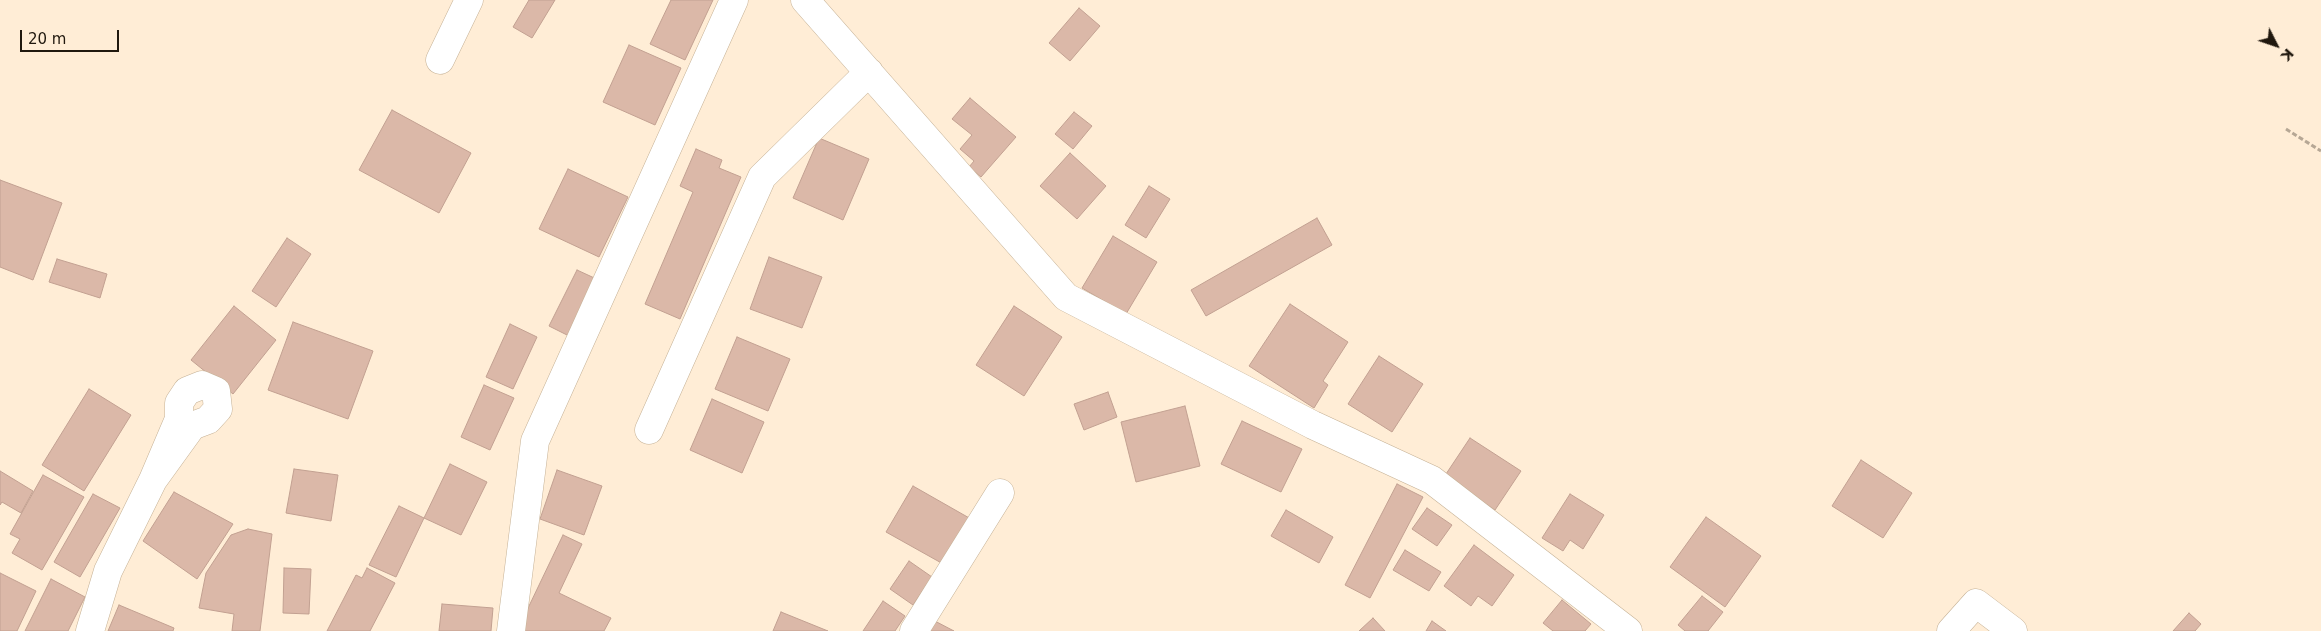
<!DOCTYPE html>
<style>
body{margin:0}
#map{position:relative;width:2321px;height:631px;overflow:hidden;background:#ffedd6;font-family:"DejaVu Sans",sans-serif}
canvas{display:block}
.north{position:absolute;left:2251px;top:20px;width:50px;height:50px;-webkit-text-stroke:4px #ffedd6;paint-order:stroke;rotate:131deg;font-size:14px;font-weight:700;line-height:20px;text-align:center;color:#20180e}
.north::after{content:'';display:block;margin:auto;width:18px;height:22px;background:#20180e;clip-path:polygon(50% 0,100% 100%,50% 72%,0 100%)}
.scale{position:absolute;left:20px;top:30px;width:99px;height:22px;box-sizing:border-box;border:2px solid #20180e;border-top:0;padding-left:6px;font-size:15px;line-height:18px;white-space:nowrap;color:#20180e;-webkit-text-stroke:4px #ffedd6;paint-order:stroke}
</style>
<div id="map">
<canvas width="2321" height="631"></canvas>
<div class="north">K</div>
<div class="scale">20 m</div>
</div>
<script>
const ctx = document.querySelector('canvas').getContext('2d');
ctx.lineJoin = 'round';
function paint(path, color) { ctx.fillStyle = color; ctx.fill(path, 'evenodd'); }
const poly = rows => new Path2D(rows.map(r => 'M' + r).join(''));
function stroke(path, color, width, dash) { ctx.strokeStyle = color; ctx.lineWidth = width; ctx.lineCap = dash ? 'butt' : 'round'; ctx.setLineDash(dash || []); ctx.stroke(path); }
const building = poly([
 [529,0,555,0,532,38,513,27,529,0],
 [671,0,713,0,685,60,650,44,671,0],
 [1079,8,1100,26,1070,61,1049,43,1079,8],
 [629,45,681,68,655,125,603,102,629,45],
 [970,98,1016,137,981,177,969,167,974,161,960,149,972,135,952,119,970,98],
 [392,110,471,153,439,213,359,170,392,110],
 [1074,112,1092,126,1073,149,1055,134,1074,112],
 [819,138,869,159,843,220,793,198,819,138],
 [696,149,722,160,719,168,741,177,680,319,645,304,693,192,680,186,696,149],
 [1070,153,1106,186,1077,219,1040,186,1070,153],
 [568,169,628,197,599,257,539,229,568,169],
 [0,180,62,203,33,280,0,267,0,180],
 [1149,186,1170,199,1146,238,1125,225,1149,186],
 [1317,218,1332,245,1206,316,1191,290,1317,218],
 [1113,236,1157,262,1126,314,1082,288,1113,236],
 [287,238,311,254,276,307,252,291,287,238],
 [769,257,822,277,802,328,750,309,769,257],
 [57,259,107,274,100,298,49,282,57,259],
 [577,270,603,282,575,339,549,326,577,270],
 [1290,304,1348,342,1323,381,1328,385,1314,408,1249,366,1290,304],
 [234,306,276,340,233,394,191,360,234,306],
 [1014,306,1062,337,1024,396,976,365,1014,306],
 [293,322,373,351,348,419,268,390,293,322],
 [510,324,537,337,513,389,486,377,510,324],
 [737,337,790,359,768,411,715,389,737,337],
 [1379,356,1423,384,1392,432,1348,404,1379,356],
 [484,385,514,398,490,450,461,437,484,385],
 [89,389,131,415,84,491,42,465,89,389],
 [1108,392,1117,417,1084,430,1074,404,1108,392],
 [712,399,764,422,742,473,690,450,712,399],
 [1185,406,1200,466,1136,482,1121,422,1185,406],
 [1242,421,1302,449,1281,492,1221,464,1242,421],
 [1470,438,1521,471,1495,510,1444,477,1470,438],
 [1861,460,1912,493,1883,538,1832,506,1861,460],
 [450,464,487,482,461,535,424,518,450,464],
 [294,469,338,475,331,521,286,513,294,469],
 [557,470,602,486,584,535,540,519,557,470],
 [0,471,33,491,21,513,2,502,0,505,0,471],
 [43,475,84,497,42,570,12,553,20,539,10,534,43,475],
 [1397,484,1423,497,1370,598,1345,585,1397,484],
 [913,486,971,519,945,565,886,532,913,486],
 [174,492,233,524,197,579,143,541,174,492],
 [93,494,120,508,80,577,54,562,93,494],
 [1570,494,1604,515,1583,549,1570,540,1563,551,1542,538,1570,494],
 [399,506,424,518,396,577,369,565,399,506],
 [1427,508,1452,525,1437,546,1412,529,1427,508],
 [1286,510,1333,537,1319,563,1271,536,1286,510],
 [1706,517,1761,556,1725,607,1670,567,1706,517],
 [248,529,272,534,260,631,232,631,234,614,199,608,206,573,231,535,248,529],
 [563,535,582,544,559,593,611,618,604,631,522,631,518,629,563,535],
 [1474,545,1514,575,1492,606,1478,596,1471,606,1444,586,1474,545],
 [1405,550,1441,572,1429,591,1393,570,1405,550],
 [909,561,932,577,913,605,890,589,909,561],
 [284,568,311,569,309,614,283,613,284,568],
 [367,568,395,583,370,631,327,631,356,575,362,578,367,568],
 [0,573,36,591,17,631,0,631,0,573],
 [51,579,85,597,68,631,25,631,51,579],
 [1702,596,1723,612,1708,631,1685,631,1678,625,1702,596],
 [1562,600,1591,624,1585,631,1553,631,1543,623,1562,600],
 [883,601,905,616,895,631,863,631,883,601],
 [442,604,493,608,491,631,439,631,442,604],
 [119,605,174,628,173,631,108,631,119,605],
 [781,612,828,631,773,631,781,612],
 [2189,613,2201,624,2195,631,2173,631,2189,613],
 [1373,618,1385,631,1359,631,1373,618],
 [931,619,954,631,924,631,931,619],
 [1432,621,1446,631,1426,631,1432,621]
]);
paint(building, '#dbb8a8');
stroke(building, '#c2a091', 1);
const street = poly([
 [805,0,1066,297,1313,425,1432,480,1628,631],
 [440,60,469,0],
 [649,430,762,177,869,72],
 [90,631,108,571,153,480,179,419,179,403,187,391,202,385,216,391,218,409,208,420,192,426,153,480],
 [511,631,535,441,734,0],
 [914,631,1000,493],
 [1951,631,1976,603,2013,631]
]);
stroke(street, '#c5b195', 29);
stroke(poly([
 [2286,129,2321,151]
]), '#b6a795', 3, [5, 2.5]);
stroke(street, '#fff', 28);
</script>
